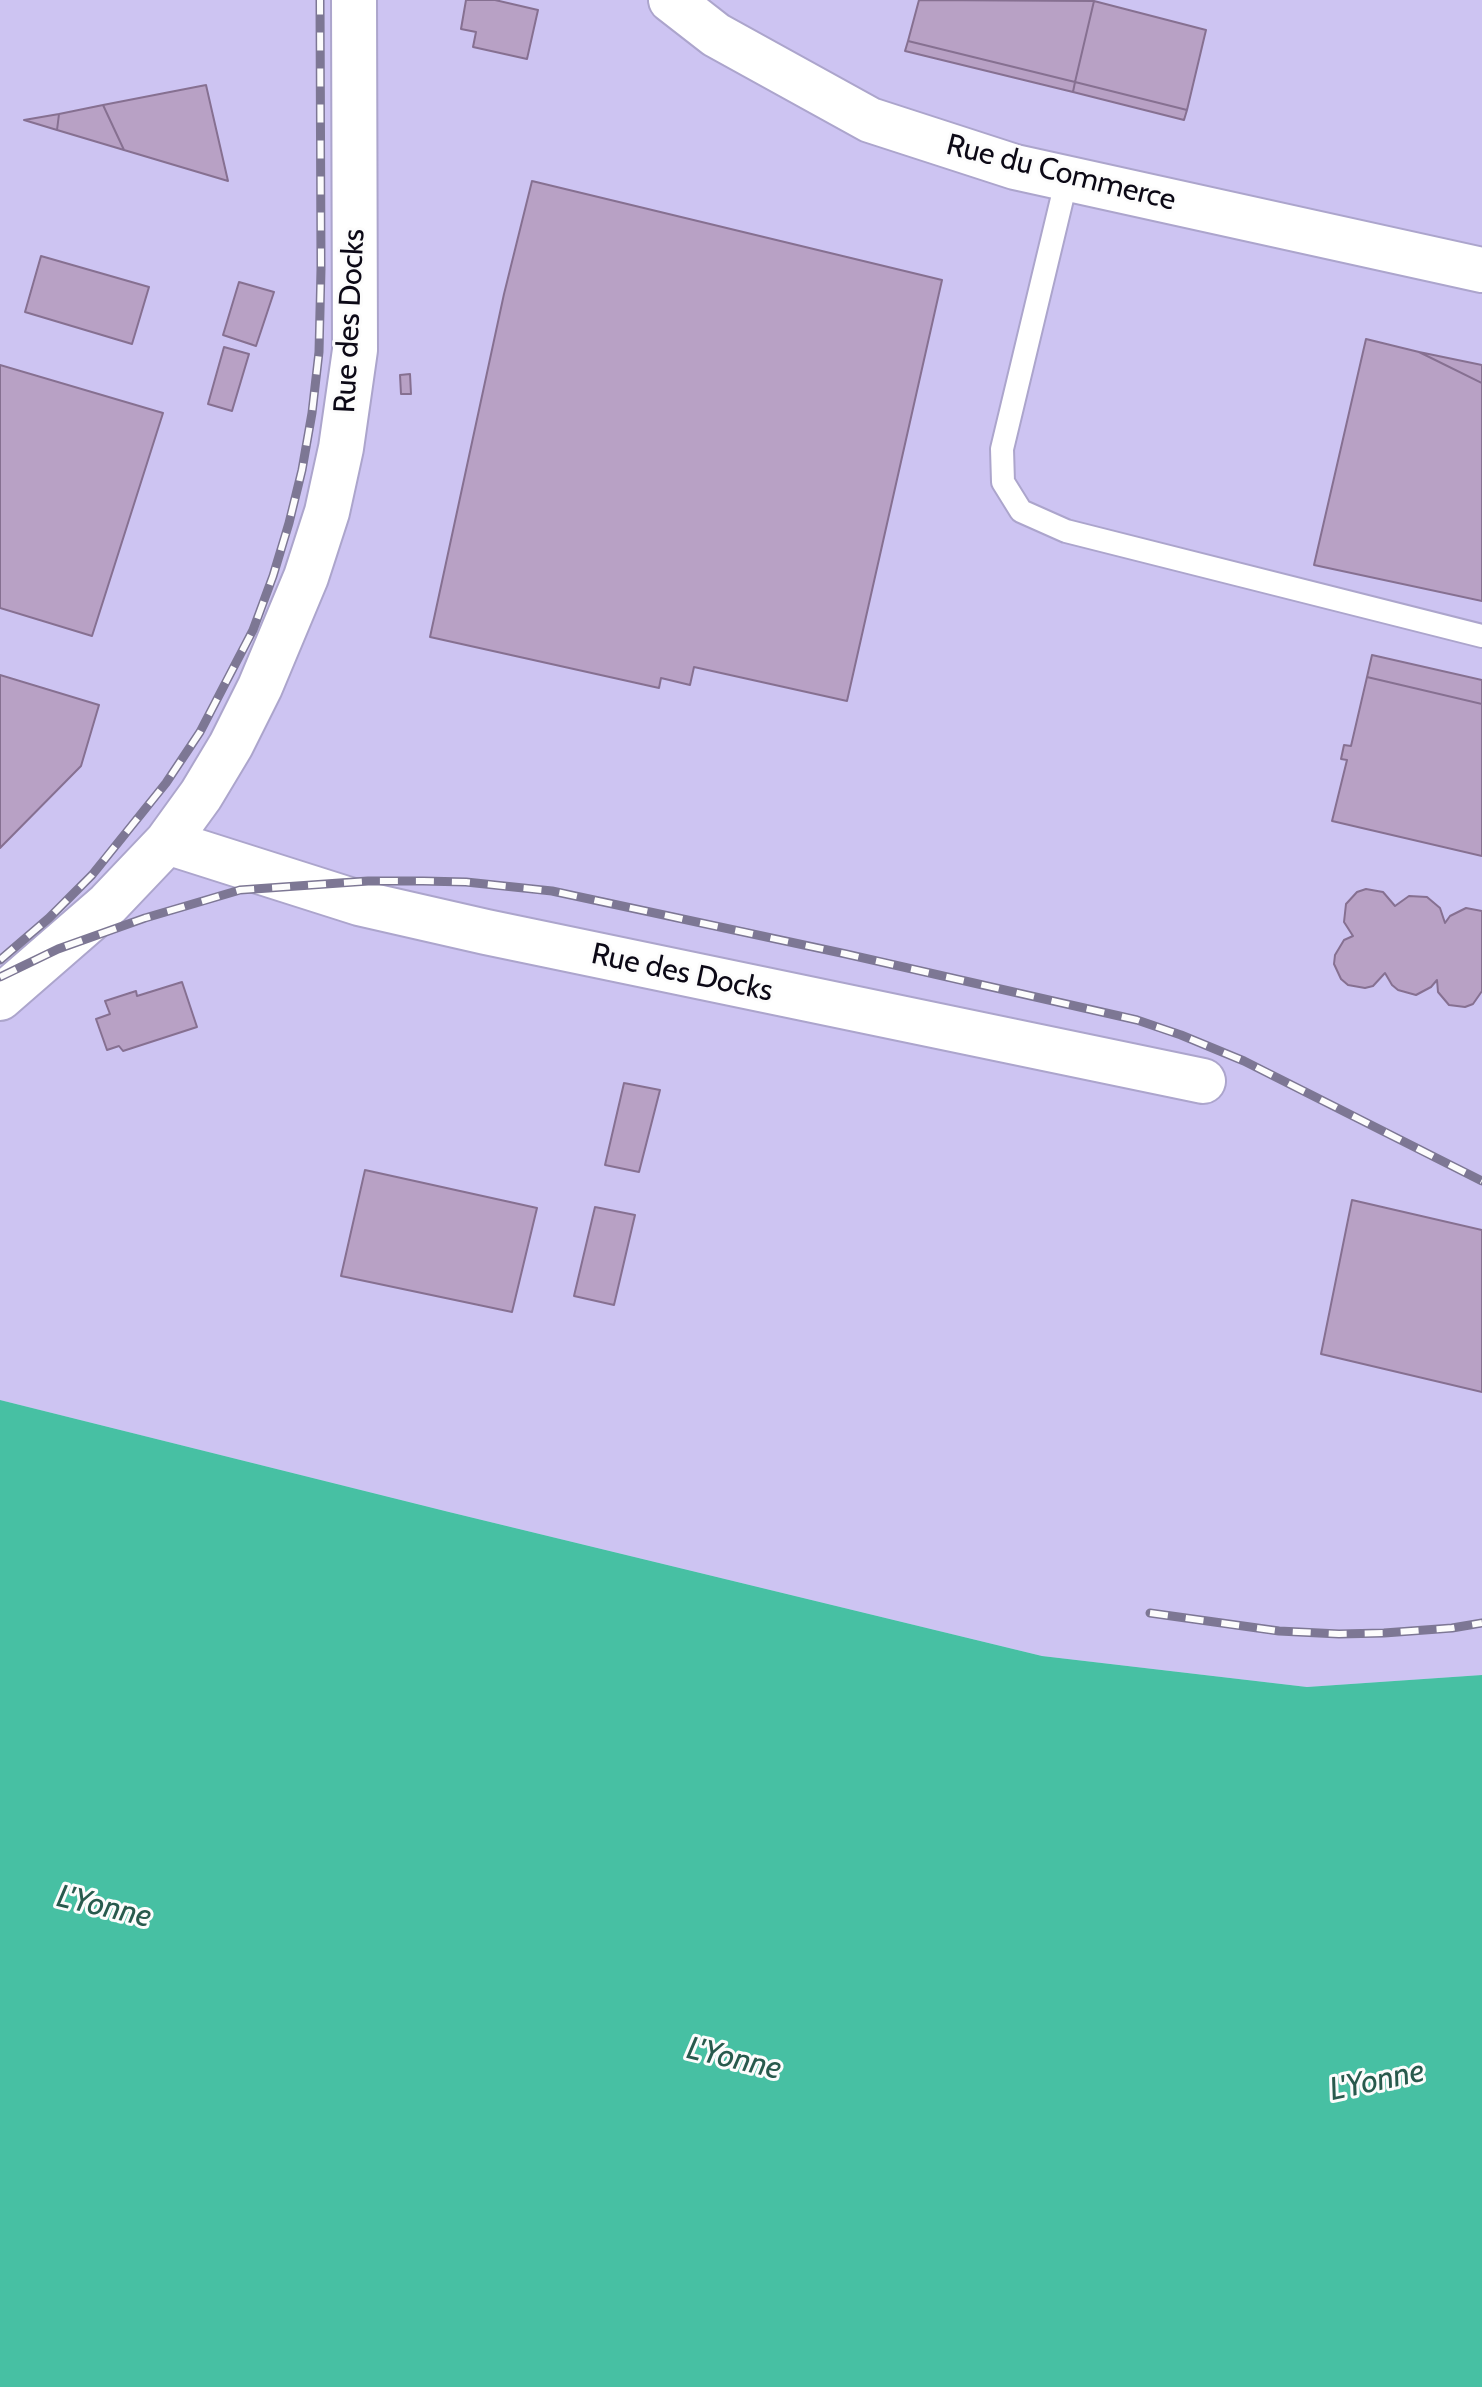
<!DOCTYPE html>
<style>
body{margin:0}
canvas{display:block;background:#dcd4fd}
</style>
<canvas width="1482" height="2387"></canvas>
<script>
const ctx = document.querySelector('canvas').getContext('2d');
ctx.lineJoin = 'round';
function paint(path, color) { ctx.fillStyle = color; ctx.fill(path, 'evenodd'); }
const poly = rows => new Path2D(rows.map(r => 'M' + r).join(''));
function stroke(path, color, width, dash) { ctx.strokeStyle = color; ctx.lineWidth = width; ctx.lineCap = dash ? 'butt' : 'round'; ctx.setLineDash(dash || []); ctx.stroke(path); }
function write(font, color, halo, rows, align = 'center') {
  ctx.font = font + ' Cabin,sans-serif'; ctx.lineWidth = 6; ctx.setLineDash([]); ctx.textBaseline = 'middle'; ctx.strokeStyle = halo; ctx.fillStyle = color; for (const [text, x, y, turn = 0] of rows) {
    ctx.save(); ctx.translate(x, y); ctx.rotate((+turn || 0) * Math.PI / 180); ctx.textAlign = isNaN(turn) ? turn : align; if (halo) ctx.strokeText(text, 0, 0); ctx.fillText(text, 0, 0); ctx.restore();
  }
}
paint(poly([
 [0,0,1482,0,1482,1675,1307,1687,1042,1656,449,1512,0,1400]
]), '#cdc4f2');
paint(poly([
 [0,1400,449,1512,1042,1656,1307,1687,1482,1675,1482,2387,0,2387]
]), '#47c0a3');
const building = poly([
 [466,0,495,0,538,10,527,59,473,47,476,32,461,29,466,0],
 [919,0,1094,1,1075,82,908,41,919,0],
 [1094,1,1206,30,1187,110,1075,82,1094,1],
 [908,41,1075,82,1073,92,905,51,908,41],
 [1075,82,1187,110,1184,120,1073,92,1075,82],
 [206,85,228,181,124,150,103,105,206,85],
 [103,105,124,150,57,130,59,114,103,105],
 [59,114,57,130,24,120,59,114],
 [532,181,942,280,847,701,694,667,690,685,661,678,659,688,430,637,504,294,532,181],
 [41,256,149,287,132,344,25,312,41,256],
 [239,282,274,292,256,346,223,335,239,282],
 [1366,339,1419,352,1482,383,1482,601,1314,565,1366,339],
 [224,347,249,354,232,411,208,404,224,347],
 [1419,352,1482,365,1482,383,1419,352],
 [0,365,163,413,92,636,0,608,0,365],
 [410,374,411,394,401,394,400,375,410,374],
 [1372,655,1482,680,1482,704,1367,677,1372,655],
 [0,675,99,705,81,766,0,848,0,675],
 [1367,677,1482,704,1482,856,1332,821,1347,760,1341,759,1344,745,1351,746,1367,677],
 [1366,889,1383,892,1395,906,1409,896,1427,897,1440,908,1445,923,1450,916,1466,908,1482,911,1482,991,1473,1004,1465,1007,1449,1005,1438,992,1437,980,1431,987,1416,995,1398,990,1392,985,1385,973,1373,986,1365,988,1348,985,1341,979,1334,964,1335,955,1344,940,1353,936,1344,922,1346,904,1357,892,1366,889],
 [182,982,197,1027,123,1051,119,1046,107,1050,96,1019,110,1014,105,1001,136,991,137,996,182,982],
 [624,1083,660,1090,639,1172,605,1165,624,1083],
 [365,1170,537,1208,512,1312,341,1276,365,1170],
 [1352,1200,1482,1230,1482,1392,1321,1354,1352,1200],
 [595,1207,635,1215,614,1305,574,1296,595,1207]
]);
paint(building, '#b8a1c5');
stroke(building, '#867091', 2);
const lane = poly([
 [1067,178,1002,449,1003,482,1021,511,1066,531,1482,636]
]);
const street = poly([
 [671,0,716,35,870,120,1015,167,1482,270],
 [167,842,359,903,486,932,1203,1081],
 [0,998,108,904,167,842,201,795,231,745,260,687,306,577,327,512,341,448,355,350,354,0]
]);
stroke(lane, '#aca5cc', 26);
stroke(street, '#aca5cc', 48);
stroke(lane, '#fff', 22);
stroke(street, '#fff', 44);
const rail = poly([
 [0,960,49,918,92,875,166,783,200,732,253,630,273,576,289,523,302,470,312,413,319,352,321,269,320,0],
 [0,977,58,949,145,918,240,890,368,881,423,881,466,882,552,891,846,954,1137,1020,1181,1035,1244,1061,1482,1181],
 [1150,1613,1279,1631,1339,1634,1384,1633,1452,1628,1482,1623]
]);
stroke(rail, '#7d7794', 9);
stroke(rail, '#fcfcfc', 6, [18]);
write('30px', '#0c0916', '#fcfcfc', [
 ["Rue du Commerce",1061,173,14],
 ["Rue des Docks",350,321,-87],
 ["Rue des Docks",682,973,12]
]);
write('italic 32px', '#285a4d', '#fcfcfc', [
 ["L'Yonne",104,1907,13],
 ["L'Yonne",734,2059,13],
 ["L'Yonne",1377,2081,-12]
]);
</script>
